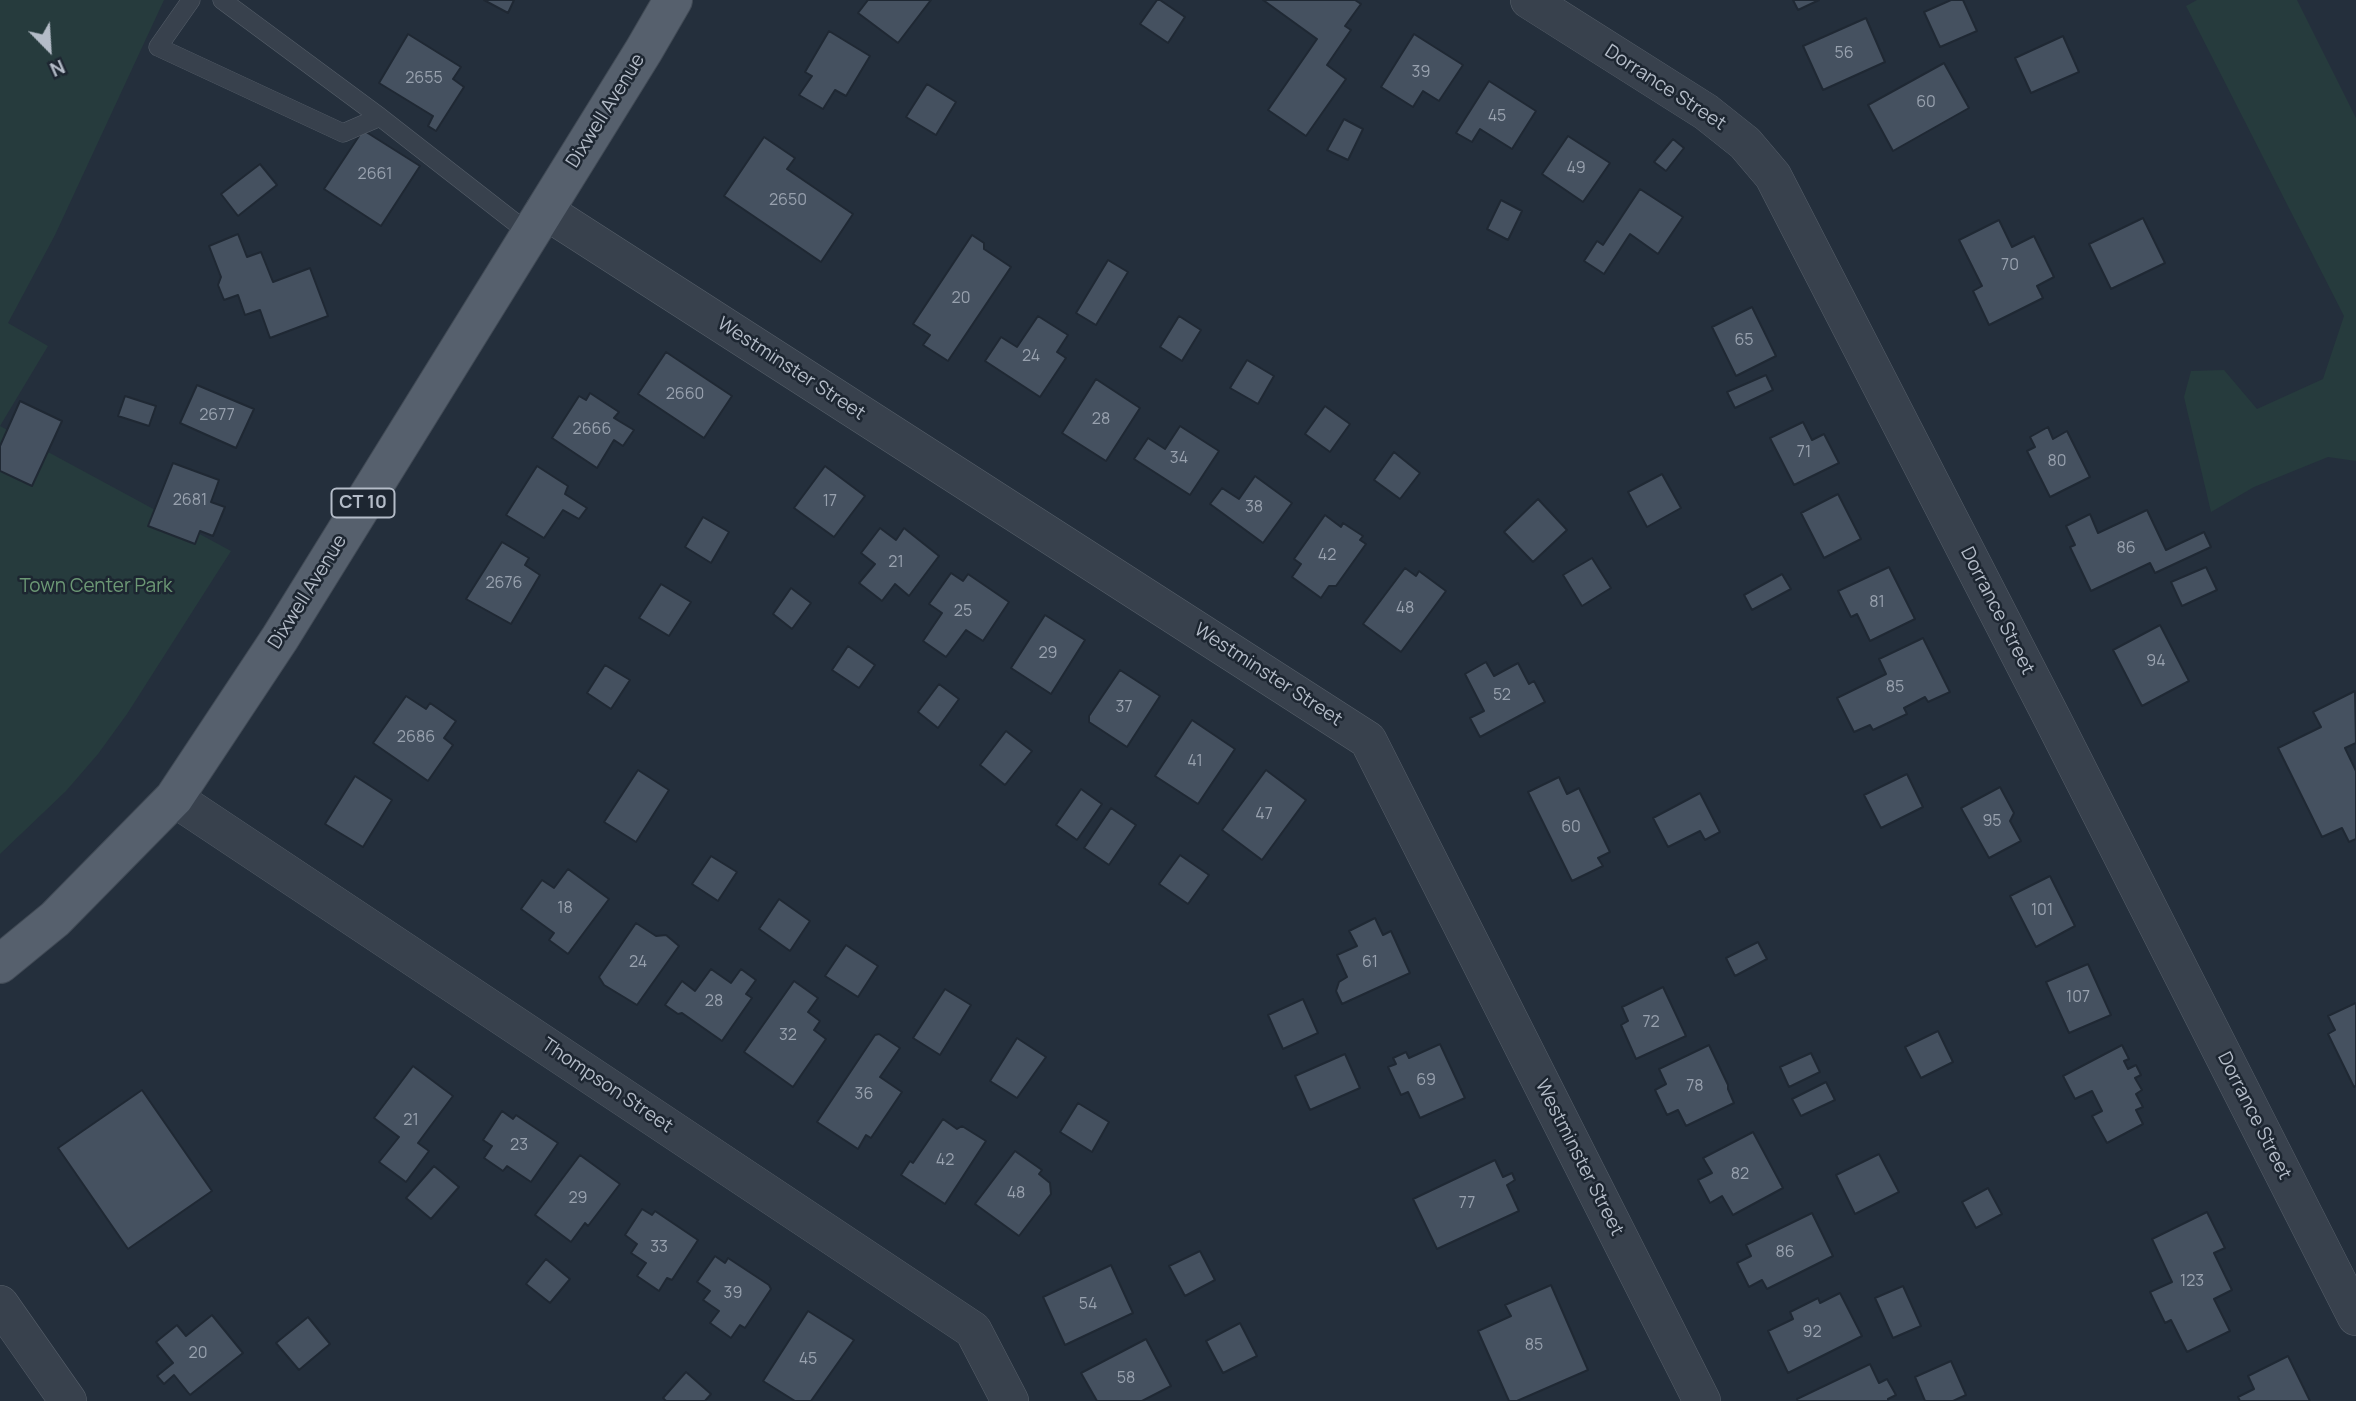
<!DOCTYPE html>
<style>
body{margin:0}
#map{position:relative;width:2356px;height:1401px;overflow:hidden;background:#242f3c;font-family:Manrope,sans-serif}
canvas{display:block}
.north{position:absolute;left:14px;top:14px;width:70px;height:70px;-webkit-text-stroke:5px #1d2631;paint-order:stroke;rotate:156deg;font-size:19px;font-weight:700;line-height:28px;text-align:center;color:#b4bcc8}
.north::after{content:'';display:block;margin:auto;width:24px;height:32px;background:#b4bcc8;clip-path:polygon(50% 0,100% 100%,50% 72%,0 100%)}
</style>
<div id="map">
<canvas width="2356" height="1401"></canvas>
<div class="north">N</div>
</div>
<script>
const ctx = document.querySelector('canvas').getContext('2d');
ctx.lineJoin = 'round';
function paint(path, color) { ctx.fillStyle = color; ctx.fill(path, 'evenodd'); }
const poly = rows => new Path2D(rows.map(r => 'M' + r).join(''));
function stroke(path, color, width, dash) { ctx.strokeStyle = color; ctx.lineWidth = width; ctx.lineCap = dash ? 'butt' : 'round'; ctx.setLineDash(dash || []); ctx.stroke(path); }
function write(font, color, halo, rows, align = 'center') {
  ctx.font = font + ' Manrope,sans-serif'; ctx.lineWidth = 5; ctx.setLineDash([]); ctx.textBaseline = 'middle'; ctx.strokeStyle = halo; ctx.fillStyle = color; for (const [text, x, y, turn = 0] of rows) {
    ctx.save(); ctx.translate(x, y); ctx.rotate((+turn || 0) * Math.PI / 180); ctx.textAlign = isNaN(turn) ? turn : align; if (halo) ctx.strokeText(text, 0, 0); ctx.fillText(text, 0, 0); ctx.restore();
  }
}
paint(poly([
 [0,0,164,0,55,235,8,323,48,346,0,426,231,551,127,714,98,754,66,791,0,854],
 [2197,0,2297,0,2356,118,2356,461,2328,457,2254,487,2211,512,2184,397,2191,371,2224,370,2257,409,2323,379,2344,316,2186,6]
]), '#263b3d');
const building = poly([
 [484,0,514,0,508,13,484,0],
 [868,0,931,0,898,43,858,13,868,0],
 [1157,0,1160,0,1185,17,1168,43,1140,24,1157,0],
 [1263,0,1355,0,1361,4,1345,26,1351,30,1327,65,1346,79,1306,136,1268,110,1317,39,1263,0],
 [1793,0,1819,0,1798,10,1793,0],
 [1951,0,1963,0,1977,31,1940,47,1924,12,1951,0],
 [1866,18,1885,62,1823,90,1803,46,1866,18],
 [829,31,870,56,846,96,835,90,823,109,799,95,812,76,805,72,829,31],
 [408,34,461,67,453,79,464,87,436,131,428,126,433,116,379,83,408,34],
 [1414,34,1463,65,1439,101,1423,91,1413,107,1381,87,1414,34],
 [2063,36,2079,72,2031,93,2015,58,2063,36],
 [1944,63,1969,108,1893,151,1868,105,1944,63],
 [1489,81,1536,111,1512,149,1480,129,1472,142,1456,133,1489,81],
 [927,84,956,102,936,135,906,117,927,84],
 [1344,119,1363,129,1348,160,1327,150,1344,119],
 [363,130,420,166,381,226,324,189,363,130],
 [1568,136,1610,163,1583,202,1542,174,1568,136],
 [764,137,795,158,787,169,853,214,821,262,724,196,764,137],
 [1673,139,1684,148,1666,171,1654,162,1673,139],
 [260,164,277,185,238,216,221,194,260,164],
 [1640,189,1683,217,1658,254,1630,234,1604,274,1584,261,1597,241,1603,245,1640,189],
 [1501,200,1522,211,1508,240,1487,229,1501,200],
 [2143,218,2165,263,2111,289,2089,244,2143,218],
 [1999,220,2012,247,2034,236,2054,277,2037,286,2043,298,1989,325,1973,291,1982,286,1959,240,1999,220],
 [238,234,247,257,261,252,273,282,310,268,328,316,270,338,260,310,245,315,238,295,224,300,218,285,221,277,209,246,238,234],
 [972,235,984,243,984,249,1011,267,948,361,923,345,930,335,913,324,972,235],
 [1108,260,1128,272,1096,325,1076,313,1108,260],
 [1752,307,1776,356,1736,376,1712,327,1752,307],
 [1038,316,1068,335,1057,352,1066,358,1040,397,985,361,1001,337,1017,347,1038,316],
 [1179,316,1201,330,1182,361,1160,347,1179,316],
 [666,352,732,396,704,438,638,394,666,352],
 [1247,360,1274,376,1258,404,1230,388,1247,360],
 [1766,375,1773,390,1735,408,1727,392,1766,375],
 [1096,379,1140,408,1106,461,1062,433,1096,379],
 [197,385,254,409,236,448,180,423,197,385],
 [590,393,619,412,614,418,634,430,623,446,614,440,597,468,552,438,579,396,586,400,590,393],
 [125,396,156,406,149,426,118,416,125,396],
 [20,401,62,421,32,486,0,471,0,446,20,401],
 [1325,406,1350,424,1330,452,1305,434,1325,406],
 [1803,422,1812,440,1824,434,1839,463,1794,485,1770,438,1803,422],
 [1180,426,1219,451,1190,495,1134,459,1148,438,1165,449,1180,426],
 [2048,427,2053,439,2067,431,2090,477,2050,497,2027,451,2035,447,2030,437,2048,427],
 [1394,452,1420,473,1400,499,1374,480,1394,452],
 [173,463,219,480,211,502,225,507,213,536,200,531,195,544,148,526,173,463],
 [537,466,568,486,565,494,587,508,579,519,563,510,544,538,506,515,537,466],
 [825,466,865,496,834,537,794,508,825,466],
 [1662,474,1681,508,1647,527,1628,492,1662,474],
 [1255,476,1292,503,1263,543,1210,504,1222,488,1239,499,1255,476],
 [1838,494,1861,539,1824,558,1801,513,1838,494],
 [1538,499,1567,530,1533,562,1504,532,1538,499],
 [2147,510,2166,550,2204,532,2211,547,2155,573,2150,563,2091,591,2070,547,2075,545,2066,526,2090,514,2098,533,2147,510],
 [1325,515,1341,527,1343,523,1363,536,1360,540,1366,544,1336,586,1329,586,1321,598,1292,577,1301,564,1294,559,1325,515],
 [703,517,729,532,711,563,685,547,703,517],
 [880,528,896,540,904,528,939,556,909,596,895,584,882,601,859,583,875,564,861,553,880,528],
 [502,542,529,558,525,565,540,575,511,624,466,599,502,542],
 [1592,558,1611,588,1582,606,1563,575,1592,558],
 [1889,567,1915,619,1870,641,1857,614,1851,617,1838,591,1889,567],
 [2206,567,2217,590,2182,606,2171,582,2206,567],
 [1405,568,1416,576,1419,571,1446,591,1401,652,1363,624,1405,568],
 [951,573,963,581,968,574,1009,602,983,641,966,630,946,657,923,641,942,613,929,604,951,573],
 [1782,574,1791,589,1752,610,1744,595,1782,574],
 [661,584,691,602,669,636,639,618,661,584],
 [791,588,811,603,792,629,773,614,791,588],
 [1045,615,1085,640,1051,694,1011,668,1045,615],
 [2160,625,2189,681,2142,706,2113,650,2160,625],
 [1923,638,1950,692,1928,702,1925,697,1904,708,1907,714,1873,730,1870,725,1854,732,1837,698,1886,674,1879,659,1923,638],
 [848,646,875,665,859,688,832,670,848,646],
 [1486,662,1494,676,1518,663,1529,684,1534,681,1545,702,1480,737,1470,718,1484,711,1465,674,1486,662],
 [605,665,630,680,611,709,587,693,605,665],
 [1120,670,1160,696,1127,747,1089,722,1089,716,1120,670],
 [939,684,959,699,938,728,918,712,939,684],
 [2355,691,2356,743,2345,748,2356,771,2356,839,2349,842,2342,828,2322,837,2278,748,2321,727,2313,712,2355,691],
 [406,696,426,709,430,703,456,721,444,738,453,745,428,781,373,743,406,696],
 [1192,720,1235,749,1198,804,1155,776,1192,720],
 [1006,731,1032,751,1005,785,980,765,1006,731],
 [638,770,669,790,636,842,604,822,638,770],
 [1266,770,1306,800,1262,860,1222,830,1266,770],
 [1907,774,1923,807,1881,828,1864,795,1907,774],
 [355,776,392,800,363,847,325,824,355,776],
 [1559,777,1567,794,1579,788,1610,852,1598,858,1603,866,1572,881,1528,792,1559,777],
 [2000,787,2014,813,2010,821,2021,841,1989,858,1961,808,2000,787],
 [1081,789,1102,804,1077,840,1056,825,1081,789],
 [1700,793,1720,832,1705,840,1700,831,1668,847,1653,818,1700,793],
 [1111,808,1136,825,1109,865,1084,848,1111,808],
 [1180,855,1209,875,1188,904,1159,884,1180,855],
 [711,856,737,872,718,901,692,884,711,856],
 [568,869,609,899,568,954,549,940,554,933,521,909,542,880,554,888,568,869],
 [2050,876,2075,926,2036,947,2010,896,2050,876],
 [779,899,810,921,790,951,759,929,779,899],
 [1375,918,1383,935,1391,931,1410,973,1342,1004,1336,991,1339,982,1347,977,1337,955,1357,946,1349,931,1375,918],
 [636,923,656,936,666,935,679,946,637,1005,604,985,599,977,636,923],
 [1758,942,1767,959,1735,976,1726,958,1758,942],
 [846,945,878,966,858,997,825,976,846,945],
 [2088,964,2111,1015,2069,1033,2046,982,2088,964],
 [711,969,731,983,741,969,756,980,746,994,752,998,722,1041,682,1013,678,1014,665,1005,682,981,695,991,711,969],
 [794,981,818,998,808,1012,820,1021,814,1030,826,1039,793,1087,744,1052,794,981],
 [1663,987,1686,1036,1636,1059,1621,1025,1628,1021,1622,1007,1663,987],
 [945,989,971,1005,940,1055,913,1038,945,989],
 [1303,999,1318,1033,1283,1049,1268,1015,1303,999],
 [2356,1003,2356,1086,2354,1087,2328,1034,2335,1030,2328,1016,2356,1003],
 [1938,1031,1953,1062,1921,1078,1905,1047,1938,1031],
 [879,1034,900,1048,880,1077,902,1092,871,1138,866,1135,858,1149,817,1122,875,1035,879,1034],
 [1017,1038,1046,1057,1017,1098,990,1081,1017,1038],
 [1440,1044,1465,1098,1420,1118,1408,1092,1401,1095,1388,1067,1396,1064,1393,1058,1406,1052,1409,1058,1440,1044],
 [1709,1045,1728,1085,1728,1089,1734,1103,1686,1126,1678,1110,1667,1115,1655,1090,1666,1084,1659,1069,1709,1045],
 [2122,1045,2129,1059,2124,1061,2128,1069,2136,1065,2141,1075,2135,1078,2142,1090,2136,1094,2143,1107,2136,1110,2143,1124,2107,1143,2092,1116,2102,1111,2092,1091,2075,1099,2063,1076,2122,1045],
 [1811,1053,1820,1072,1789,1087,1780,1067,1811,1053],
 [1345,1054,1360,1088,1310,1110,1295,1076,1345,1054],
 [413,1066,453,1096,418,1143,429,1151,406,1182,379,1162,399,1137,374,1118,413,1066],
 [1826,1082,1835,1100,1801,1116,1792,1099,1826,1082],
 [142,1090,212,1191,128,1249,58,1148,142,1090],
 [1078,1103,1109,1122,1092,1152,1060,1132,1078,1103],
 [502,1111,513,1119,516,1115,558,1143,531,1182,507,1166,503,1171,484,1158,492,1146,483,1140,502,1111],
 [943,1119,957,1129,962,1126,986,1141,945,1204,901,1175,910,1161,913,1163,943,1119],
 [1753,1132,1783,1188,1733,1215,1722,1196,1710,1203,1698,1180,1712,1173,1703,1158,1753,1132],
 [1015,1151,1042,1170,1039,1174,1050,1183,1051,1194,1019,1236,975,1204,1015,1151],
 [1879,1154,1899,1192,1855,1214,1836,1175,1879,1154],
 [580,1155,620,1184,588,1226,585,1223,571,1242,535,1215,580,1155],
 [1495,1160,1503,1177,1512,1173,1515,1180,1507,1185,1519,1211,1437,1249,1413,1199,1495,1160],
 [434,1166,459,1187,431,1219,406,1198,434,1166],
 [1988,1188,2002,1214,1976,1228,1962,1202,1988,1188],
 [642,1209,652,1215,655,1211,698,1240,672,1280,667,1278,659,1291,637,1276,646,1263,631,1253,637,1244,625,1235,642,1209],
 [2207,1212,2225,1248,2214,1253,2232,1290,2214,1299,2230,1331,2187,1352,2171,1320,2165,1323,2150,1292,2172,1282,2152,1239,2207,1212],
 [1812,1213,1833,1256,1767,1289,1762,1280,1749,1287,1737,1263,1751,1256,1746,1245,1812,1213],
 [1200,1251,1215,1280,1185,1296,1169,1266,1200,1251],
 [715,1256,725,1263,728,1258,769,1285,771,1289,745,1328,740,1325,731,1338,710,1323,719,1311,703,1300,710,1291,697,1282,715,1256],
 [546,1259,570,1279,550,1303,526,1284,546,1259],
 [1111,1265,1133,1313,1065,1345,1043,1297,1111,1265],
 [1551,1285,1588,1370,1517,1401,1509,1401,1478,1331,1511,1316,1505,1305,1551,1285],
 [1903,1286,1921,1326,1893,1338,1875,1298,1903,1286],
 [1840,1293,1862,1336,1788,1373,1768,1331,1793,1319,1790,1312,1818,1298,1820,1303,1840,1293],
 [808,1311,854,1340,811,1401,795,1401,763,1381,808,1311],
 [212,1315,243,1353,190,1395,174,1375,164,1384,157,1376,173,1363,156,1342,177,1325,186,1336,212,1315],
 [308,1317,330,1344,299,1370,276,1343,308,1317],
 [1240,1323,1257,1356,1223,1373,1206,1341,1240,1323],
 [1146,1339,1171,1386,1142,1401,1097,1401,1081,1373,1146,1339],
 [2288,1356,2310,1401,2240,1401,2238,1397,2254,1389,2248,1376,2288,1356],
 [1951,1361,1966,1395,1953,1401,1925,1401,1915,1377,1951,1361],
 [1870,1364,1879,1383,1887,1379,1896,1395,1888,1399,1888,1401,1798,1401,1797,1399,1870,1364],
 [686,1372,711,1394,705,1401,666,1401,663,1398,686,1372]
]);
paint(building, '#455160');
stroke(building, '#1f2833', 2);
const service = poly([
 [191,0,158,47,343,133,380,117],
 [222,0,380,117,530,234]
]);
const minor = poly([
 [1529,0,1706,112,1745,143,1773,176,2053,720,2356,1317],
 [544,210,1368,740,1702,1401],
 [174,798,973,1330,1010,1401],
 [0,1304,68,1401]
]);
const primary = poly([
 [0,964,55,919,174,798,280,638,644,50,673,0]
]);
stroke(service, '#565f6a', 19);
stroke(minor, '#565f6a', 38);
stroke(primary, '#414a55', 40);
stroke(service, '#38414d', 18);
stroke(minor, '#38414d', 37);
stroke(primary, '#56606d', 38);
write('16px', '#98a1ae', null, [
 ["56",1844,54],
 ["39",1421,73],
 ["2655",424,79],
 ["60",1926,103],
 ["45",1497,117],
 ["49",1576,169],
 ["2661",375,175],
 ["2650",788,201],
 ["70",2010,266],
 ["20",961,299],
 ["65",1744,341],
 ["24",1031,357],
 ["2660",685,395],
 ["2677",217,416],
 ["28",1101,420],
 ["2666",592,430],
 ["71",1804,453],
 ["34",1179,459],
 ["80",2057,462],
 ["2681",190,501],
 ["17",830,502],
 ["38",1254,508],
 ["86",2126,549],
 ["42",1327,556],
 ["21",896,563],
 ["2676",504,584],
 ["81",1877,603],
 ["48",1405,609],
 ["25",963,612],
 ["29",1048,654],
 ["94",2156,662],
 ["85",1895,688],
 ["52",1502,696],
 ["37",1124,708],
 ["2686",416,738],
 ["41",1195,762],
 ["47",1264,815],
 ["95",1992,822],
 ["60",1571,828],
 ["18",565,909],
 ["101",2042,911],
 ["24",638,963],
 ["61",1370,963],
 ["107",2078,998],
 ["28",714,1002],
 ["72",1651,1023],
 ["32",788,1036],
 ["69",1426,1081],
 ["78",1695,1087],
 ["36",864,1095],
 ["21",411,1121],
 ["23",519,1146],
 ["42",945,1161],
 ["82",1740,1175],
 ["48",1016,1194],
 ["29",578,1199],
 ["77",1467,1204],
 ["33",659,1248],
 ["86",1785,1253],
 ["123",2192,1282],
 ["39",733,1294],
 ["54",1088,1305],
 ["92",1812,1333],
 ["85",1534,1346],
 ["20",198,1354],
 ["45",808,1360],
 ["58",1126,1379]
]);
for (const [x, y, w] of [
 [363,503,63]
]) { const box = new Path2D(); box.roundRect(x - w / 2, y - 14.5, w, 29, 5); ctx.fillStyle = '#1d2631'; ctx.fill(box); stroke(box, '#b4bcc8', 2); }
write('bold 18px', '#b4bcc8', null, [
 ["CT 10",363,503]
]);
write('19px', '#b4bcc8', '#1d2631', [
 ["Dorrance Street",1665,88,33],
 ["Dixwell Avenue",606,111,-58],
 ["Westminster Street",791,369,33],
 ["Dixwell Avenue",308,592,-58],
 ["Dorrance Street",1997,611,63],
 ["Westminster Street",1268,675,33],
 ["Thompson Street",607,1086,34],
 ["Dorrance Street",2254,1116,63],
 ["Westminster Street",1579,1158,63]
]);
write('19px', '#6c9875', '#1d2631', [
 ["Town Center Park",96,587]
]);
</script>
